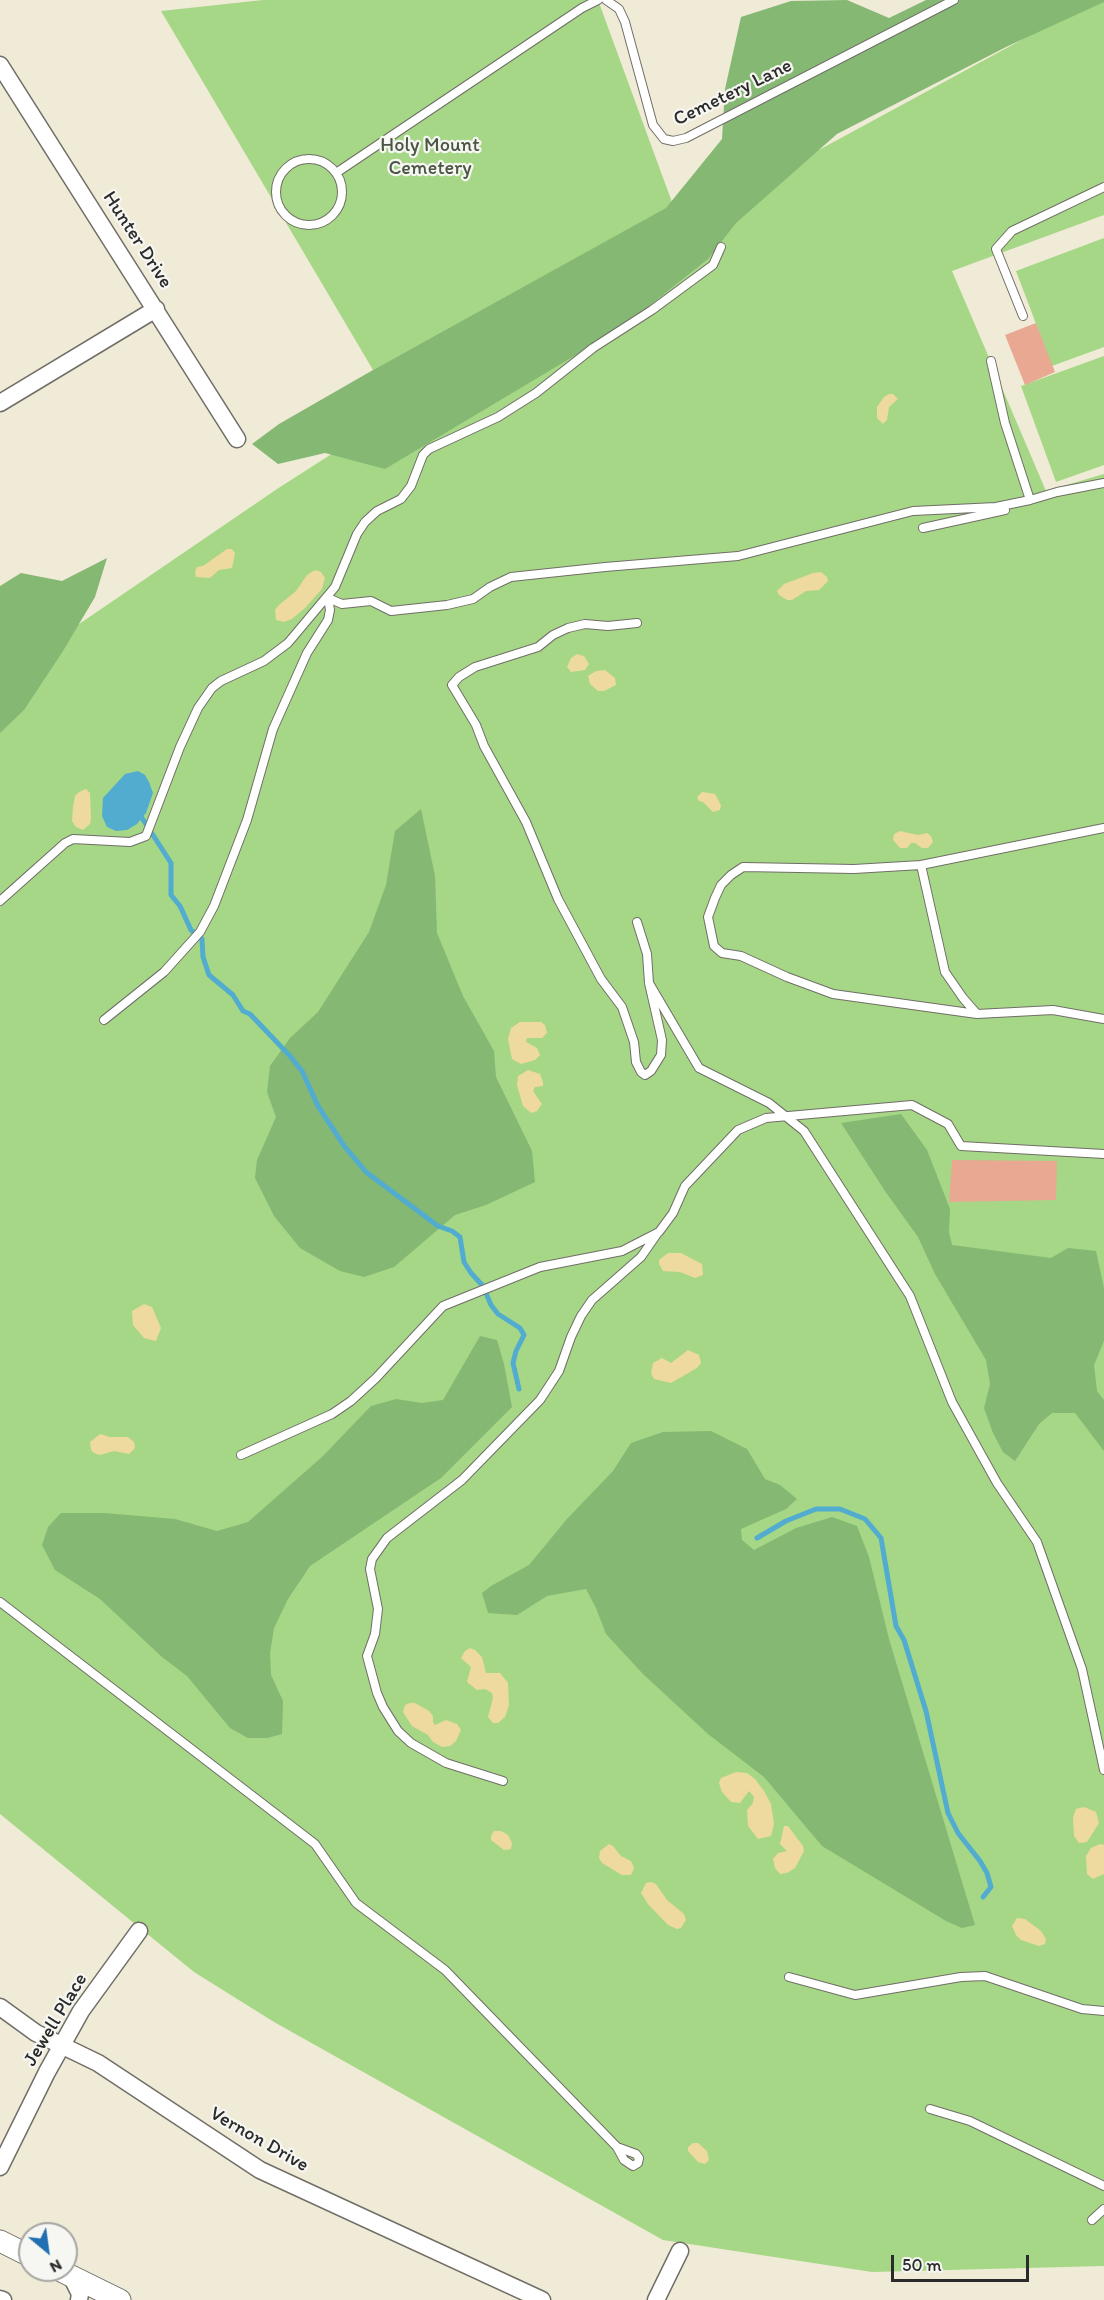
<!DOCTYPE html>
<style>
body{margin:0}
#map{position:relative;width:1104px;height:2300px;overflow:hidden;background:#f0ebd7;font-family:Itim,sans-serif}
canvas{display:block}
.north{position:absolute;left:18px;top:2222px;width:60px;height:60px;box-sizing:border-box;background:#f6f6f2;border:2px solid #a5a5a2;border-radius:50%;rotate:151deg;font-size:16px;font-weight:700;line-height:24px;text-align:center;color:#2b2b2b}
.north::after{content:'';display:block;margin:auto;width:21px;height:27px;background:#1f6fb2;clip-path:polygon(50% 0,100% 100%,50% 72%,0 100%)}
.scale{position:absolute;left:891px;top:2255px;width:138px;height:27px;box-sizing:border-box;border:3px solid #2b2b2b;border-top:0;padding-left:8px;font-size:18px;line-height:21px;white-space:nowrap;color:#2b2b2b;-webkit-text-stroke:4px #f6f6f2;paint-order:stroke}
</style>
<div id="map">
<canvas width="1104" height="2300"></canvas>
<div class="north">N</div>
<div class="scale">50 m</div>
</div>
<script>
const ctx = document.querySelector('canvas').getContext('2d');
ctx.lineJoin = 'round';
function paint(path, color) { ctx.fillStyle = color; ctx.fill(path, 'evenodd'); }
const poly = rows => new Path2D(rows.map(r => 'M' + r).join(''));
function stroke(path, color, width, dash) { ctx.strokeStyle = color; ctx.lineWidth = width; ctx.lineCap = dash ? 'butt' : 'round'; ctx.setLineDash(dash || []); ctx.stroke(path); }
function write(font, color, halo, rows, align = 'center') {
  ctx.font = font + ' Itim,sans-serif'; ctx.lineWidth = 4.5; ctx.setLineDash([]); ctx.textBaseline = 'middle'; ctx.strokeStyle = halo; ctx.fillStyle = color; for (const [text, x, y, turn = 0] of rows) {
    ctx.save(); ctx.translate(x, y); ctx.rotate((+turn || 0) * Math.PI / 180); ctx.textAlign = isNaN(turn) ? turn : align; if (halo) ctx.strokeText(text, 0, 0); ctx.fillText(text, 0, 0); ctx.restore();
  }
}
paint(poly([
 [263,0,598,0,673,205,373,370,161,11],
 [1095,0,1104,0,1104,215,952,271,1046,491,1104,474,1104,2266,872,2272,663,2240,274,2022,194,1972,0,1814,0,678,277,489,736,195],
 [1104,238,1104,347,1052,366,1016,271],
 [1104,356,1104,465,1056,482,1021,386]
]), '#a6d786');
paint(poly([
 [847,0,889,18,926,0,1104,0,1104,2,1008,46,837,134,736,223,708,259,621,328,385,469,325,453,278,464,252,444,279,424,373,370,666,208,722,139,725,89,741,17,791,1],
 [107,558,95,597,63,651,24,710,0,733,0,586,21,573,62,581],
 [421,809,435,876,437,933,463,996,494,1051,496,1077,532,1151,535,1182,486,1205,455,1215,394,1267,364,1277,340,1271,300,1248,274,1216,255,1178,257,1160,276,1117,267,1092,270,1066,290,1038,318,1012,369,932,386,885,395,831],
 [901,1114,927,1150,950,1209,949,1232,952,1245,1051,1258,1068,1248,1096,1251,1104,1288,1104,1341,1094,1365,1097,1391,1104,1400,1104,1451,1075,1413,1052,1413,1039,1424,1015,1461,1003,1452,993,1433,984,1408,990,1384,986,1360,935,1274,918,1237,885,1191,841,1123],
 [480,1336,497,1340,504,1364,512,1407,441,1478,310,1566,288,1599,274,1628,270,1653,271,1675,283,1701,282,1734,267,1738,248,1738,230,1728,187,1676,162,1657,100,1599,55,1570,42,1545,48,1527,61,1513,104,1513,175,1519,217,1531,248,1522,322,1457,371,1406,396,1399,422,1403,443,1400],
 [711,1431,747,1449,765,1479,780,1485,797,1499,786,1509,741,1529,742,1540,754,1550,796,1528,832,1517,857,1526,869,1557,889,1639,975,1925,962,1928,946,1921,822,1846,764,1777,708,1734,643,1674,606,1634,596,1608,586,1589,547,1596,517,1615,488,1613,482,1593,491,1586,529,1565,567,1519,613,1471,631,1443,663,1432]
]), '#84b873');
paint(poly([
 [889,394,893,394,898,399,889,407,887,420,883,424,877,418,877,407,884,397],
 [227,549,232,549,235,553,232,568,219,570,210,578,196,577,195,572,197,567,203,566],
 [315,570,321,572,325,578,322,589,305,608,292,619,284,622,276,620,275,610,279,605,296,591,307,575],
 [821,572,827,577,828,581,819,590,806,591,792,600,787,600,779,595,777,591,784,584,813,573],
 [577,654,584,656,589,664,585,670,571,672,567,667,571,658],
 [605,670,615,678,616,685,604,691,598,691,590,684,588,676,596,671],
 [86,789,90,793,91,819,90,824,83,830,76,827,72,821,73,807,75,796,79,792],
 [702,792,715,794,721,805,720,810,713,812,703,802,699,801,697,797],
 [900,831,918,835,927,833,931,836,933,842,928,848,922,848,915,843,911,843,907,848,900,848,893,840,894,834],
 [520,1022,541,1022,545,1025,547,1033,542,1038,527,1038,526,1042,537,1048,540,1055,535,1060,521,1064,512,1059,508,1039,511,1028],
 [528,1070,540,1074,543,1082,543,1086,535,1087,533,1091,542,1104,537,1111,531,1113,523,1106,517,1085,518,1076],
 [668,1253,681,1253,702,1264,703,1275,695,1278,680,1272,663,1271,659,1264,659,1260],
 [144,1304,152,1307,161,1328,156,1341,144,1338,133,1325,132,1311],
 [688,1350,699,1355,701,1363,697,1368,671,1383,654,1379,651,1373,653,1363,662,1358,671,1363],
 [100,1434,110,1437,128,1437,134,1442,135,1448,129,1454,114,1451,100,1455,94,1453,91,1450,90,1442],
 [470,1648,475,1650,482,1657,486,1673,500,1673,508,1683,509,1705,505,1717,498,1723,493,1723,488,1717,493,1698,492,1693,485,1689,477,1690,467,1682,471,1667,461,1658,465,1651],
 [410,1703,415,1703,429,1711,433,1716,433,1722,435,1725,446,1720,457,1724,461,1730,456,1741,450,1746,442,1747,433,1742,428,1735,412,1726,403,1712,405,1705],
 [736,1772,747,1773,755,1779,764,1791,771,1804,774,1824,771,1836,758,1839,748,1826,747,1810,753,1803,754,1797,749,1791,740,1803,731,1802,722,1792,719,1783,721,1778],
 [1084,1807,1096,1812,1099,1823,1087,1842,1079,1843,1074,1836,1073,1817,1076,1809],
 [784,1826,788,1826,803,1846,804,1851,795,1868,787,1873,780,1874,775,1868,773,1859,778,1853,787,1851,780,1844],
 [494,1831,501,1831,508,1835,512,1843,511,1849,504,1850,491,1840,491,1836],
 [609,1844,613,1846,621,1856,631,1861,634,1868,631,1875,622,1875,602,1863,599,1858,600,1851],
 [1100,1844,1104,1845,1104,1874,1093,1879,1087,1874,1086,1856,1091,1848],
 [651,1882,656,1884,667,1900,684,1914,686,1920,681,1928,677,1929,668,1925,648,1904,641,1893,646,1883],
 [1017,1918,1025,1919,1041,1931,1046,1939,1045,1944,1039,1946,1021,1940,1016,1935,1012,1926],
 [693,2143,698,2143,707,2151,709,2160,705,2164,698,2162,688,2151,688,2147]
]), '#eeda9e');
paint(poly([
 [138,771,145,775,149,782,153,793,146,813,137,824,127,830,116,831,107,827,102,816,103,798,125,774]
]), '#52acd0');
stroke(poly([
 [142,818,171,863,171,895,180,906,191,930,202,939,203,957,209,975,233,995,243,1011,250,1014,290,1056,302,1071,318,1106,345,1147,366,1172,438,1226,452,1231,460,1237,464,1262,471,1273,483,1286,491,1305,498,1314,520,1328,524,1335,516,1351,513,1363,519,1389],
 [757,1538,786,1521,816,1509,840,1509,865,1519,881,1538,896,1626,904,1640,926,1711,948,1813,958,1833,980,1861,987,1873,991,1887,983,1897]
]), '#52acd0', 5);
paint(poly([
 [1036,323,1055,372,1025,385,1005,335],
 [952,1160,1057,1161,1056,1200,949,1202]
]), '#e9a892');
const service = poly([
 [606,0,619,9,625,22,653,125,664,139,673,141,686,138,954,0],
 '276 192a33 33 0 1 1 66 0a33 33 0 1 1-66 0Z',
 [336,173,582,8,598,0],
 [1023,316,996,249,1012,231,1104,187],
 [991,361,1005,423,1030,500,1057,492,1104,483],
 [923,528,1005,510],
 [328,598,342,604,371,601,391,611,447,605,473,599,490,587,511,577,605,567,738,556,913,511,996,507,1030,500],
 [921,865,945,972,963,998,977,1014,833,994,787,977,741,956,722,953,714,946,708,917,715,898,721,885,731,875,743,867,854,869,921,865,1104,828],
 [0,901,65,843,73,839,130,842,146,836,180,747,198,708,212,688,221,681,264,661,288,643,335,587,357,534,365,522,377,511,401,499,411,486,423,455,429,449,498,417,536,393,593,348,652,310,713,265,721,247],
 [637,922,647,954,649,983,662,1040,661,1055,651,1071,645,1075,641,1072,636,1062,634,1042,622,1007,601,979,558,899,526,822,484,746,476,725,452,685,459,677,475,667,538,647,553,635,568,628,585,624,608,626,637,623],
 [649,983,699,1068,769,1103,804,1131,910,1296,952,1402,997,1483,1037,1542,1082,1669,1104,1770],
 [977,1014,1053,1010,1104,1019],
 [104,1020,164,972,200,932,214,906,247,820,273,729,307,653,328,620,330,610,328,598],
 [241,1455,332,1414,351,1401,376,1378,443,1306,540,1267,622,1251,659,1232,673,1213,685,1186,738,1130,766,1118,912,1105,948,1124,961,1146,1104,1154],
 [0,1602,315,1844,356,1903,445,1970,617,2147,624,2160,633,2166,638,2163,639,2158,636,2154,617,2147],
 [503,1781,446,1763,411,1743,398,1731,383,1707,377,1693,367,1656,375,1634,378,1609,370,1569,372,1559,387,1538,462,1480,540,1400,559,1371,571,1337,581,1316,592,1300,641,1257,657,1234],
 [789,1977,855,1995,961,1977,985,1976,1082,2009,1104,2011],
 [930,2109,970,2121,1104,2186],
 [1092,2220,1104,2209]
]);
const minor = poly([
 [0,65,237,439],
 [0,403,156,309],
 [0,2007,36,2033,98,2063,260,2170,542,2300],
 [0,2167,47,2072,81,2011,139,1931],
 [71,2276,80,2294,79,2300],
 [0,2299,3,2300],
 [656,2300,680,2251]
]);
const tertiary = poly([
 [0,2241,30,2256],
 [59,2270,120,2300]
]);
stroke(service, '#706e67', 10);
stroke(minor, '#706e67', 19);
stroke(tertiary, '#706e67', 23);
stroke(service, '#fff', 8);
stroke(minor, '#fff', 16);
stroke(tertiary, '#fff', 21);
write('20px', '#2b2b2b', '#f6f6f2', [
 ["Cemetery Lane",733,93,-26],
 ["Hunter Drive",137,240,57],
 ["Jewell Place",56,2020,-59],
 ["Vernon Drive",259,2140,30]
]);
write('20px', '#4a5642', '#f6f6f2', [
 ["Holy Mount",430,146],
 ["Cemetery",430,169]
]);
</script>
